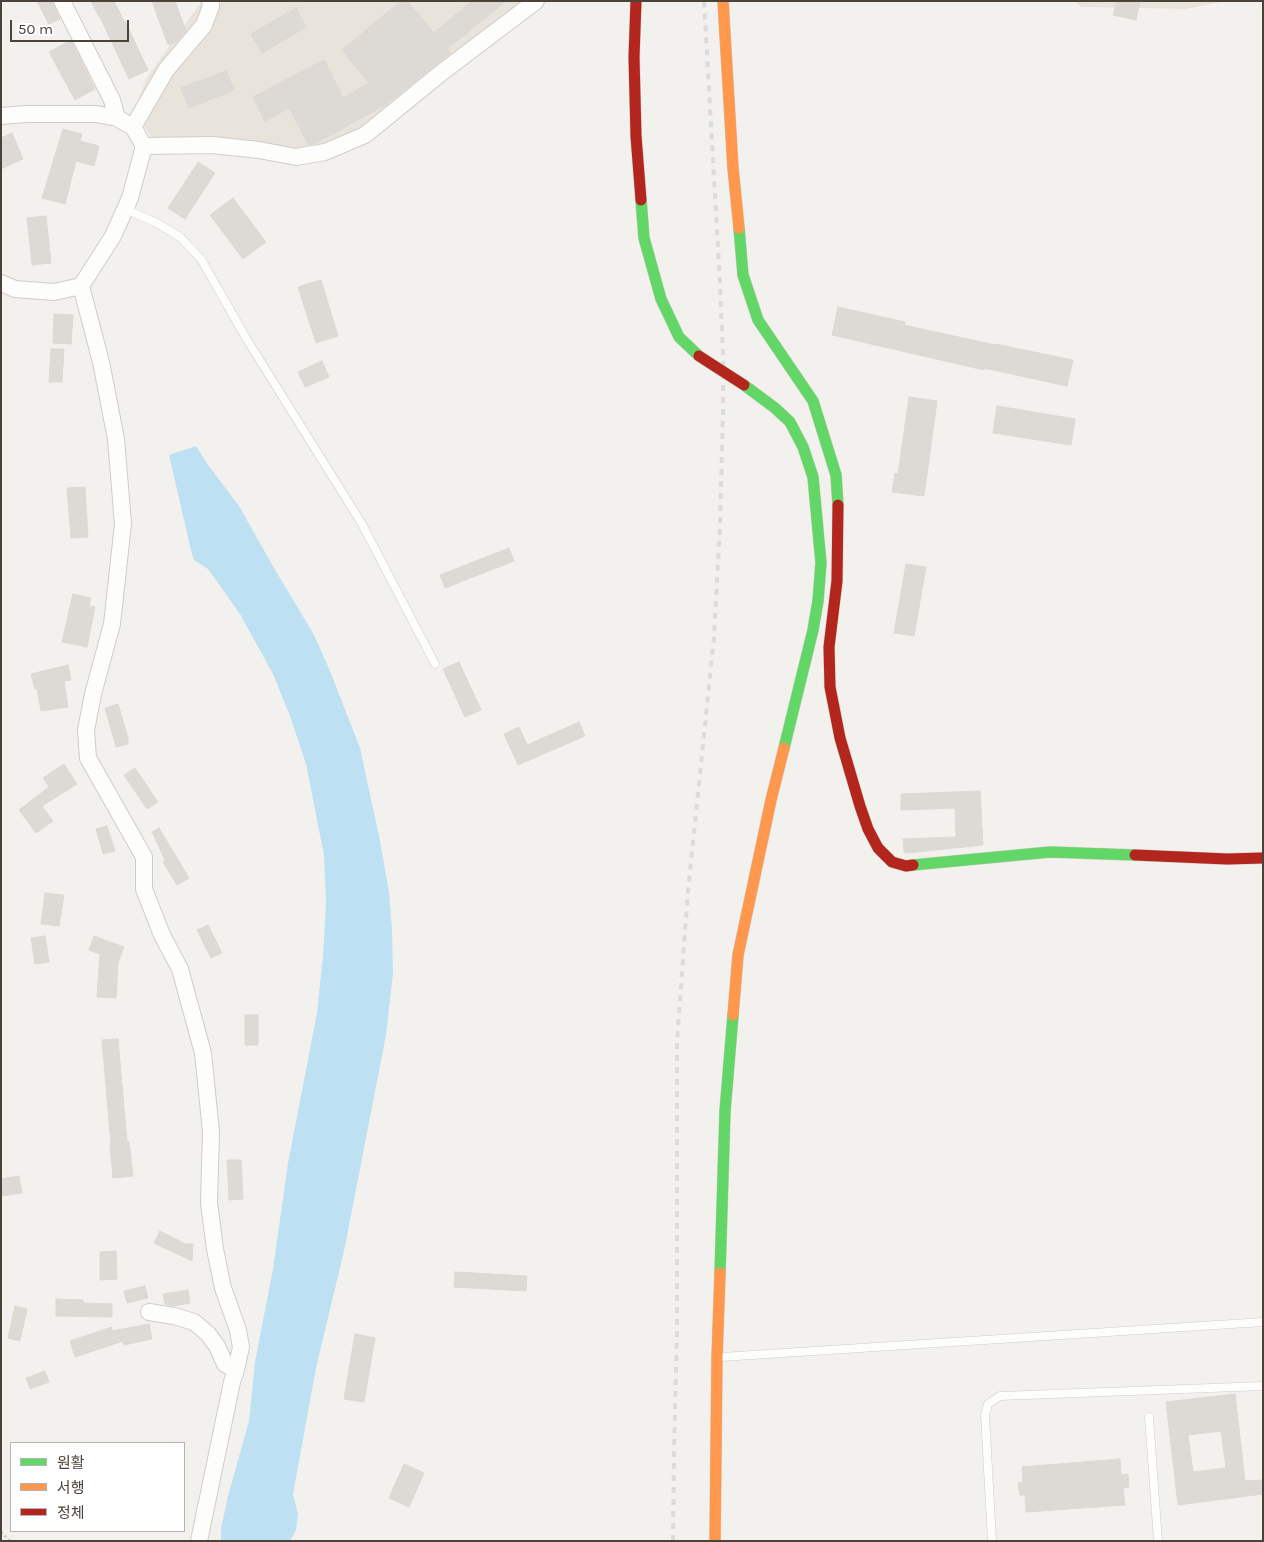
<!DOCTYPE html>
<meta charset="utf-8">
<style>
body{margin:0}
#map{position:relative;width:1264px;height:1542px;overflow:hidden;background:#f3f1ee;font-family:Karla,"Noto Sans KR",sans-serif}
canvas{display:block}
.frame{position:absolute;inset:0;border:2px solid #4c4338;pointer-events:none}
.legend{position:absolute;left:10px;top:1442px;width:175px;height:90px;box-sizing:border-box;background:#fff;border:1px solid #b7b4af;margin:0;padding:6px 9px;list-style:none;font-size:15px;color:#4c4338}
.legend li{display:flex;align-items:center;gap:10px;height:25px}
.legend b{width:25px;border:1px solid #b7b4af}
.scale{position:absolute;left:10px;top:20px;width:119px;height:22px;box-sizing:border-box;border:2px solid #4c4338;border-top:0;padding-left:6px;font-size:15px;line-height:18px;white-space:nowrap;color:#4c4338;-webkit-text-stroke:4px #fff;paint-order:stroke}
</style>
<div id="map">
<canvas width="1264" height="1542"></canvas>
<div class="frame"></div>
<ul class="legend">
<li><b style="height:6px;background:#63d668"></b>원활</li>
<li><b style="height:6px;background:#ff974d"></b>서행</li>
<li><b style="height:6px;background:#b3261e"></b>정체</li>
</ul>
<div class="scale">50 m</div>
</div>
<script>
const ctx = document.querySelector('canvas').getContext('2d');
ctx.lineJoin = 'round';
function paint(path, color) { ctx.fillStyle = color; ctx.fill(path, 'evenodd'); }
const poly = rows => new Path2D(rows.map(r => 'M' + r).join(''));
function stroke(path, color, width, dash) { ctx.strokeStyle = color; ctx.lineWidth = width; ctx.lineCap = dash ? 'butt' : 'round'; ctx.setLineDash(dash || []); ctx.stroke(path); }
paint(poly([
 [202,1,525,1,395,111,316,155,154,140,134,112,146,79],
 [1074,1,1226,1,1186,9,1081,7]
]), '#e8e3db');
paint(poly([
 [196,446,206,462,239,506,274,568,314,635,330,671,360,748,380,841,389,892,392,931,393,973,386,1035,344,1251,316,1368,293,1494,298,1514,296,1530,290,1541,221,1541,221,1529,228,1496,249,1421,255,1362,273,1269,288,1163,317,1013,323,956,326,903,324,855,306,764,290,716,273,674,240,614,208,569,194,560,191,550,169,455]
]), '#bde0f3');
const building = poly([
 [37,1,52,1,60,19,49,24,37,1],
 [91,1,114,1,124,21,125,21,148,70,129,79,100,17,99,17,91,1],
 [152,1,175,1,186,31,176,42,168,45,152,1],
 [401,1,407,1,434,33,472,1,506,1,447,49,450,53,385,105,316,143,309,145,289,108,265,121,253,97,324,60,343,98,369,83,342,50,401,1],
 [1117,1,1140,1,1136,20,1113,15,1117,1],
 [296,8,306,27,262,53,251,34,296,8],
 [71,40,95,89,75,100,49,52,71,40],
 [226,71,234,90,189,108,181,88,226,71],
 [63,129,82,134,80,141,99,146,94,166,76,161,65,204,42,198,63,129],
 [12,133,23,159,1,169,1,138,12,133],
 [198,162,215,173,185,219,168,208,198,162],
 [233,198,266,242,243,259,210,215,233,198],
 [46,216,51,263,32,265,27,218,46,216],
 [321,280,338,336,316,343,298,287,321,280],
 [838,307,905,322,904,325,995,345,995,344,1073,360,1067,386,984,368,984,370,832,335,838,307],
 [54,314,73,315,71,344,53,343,54,314],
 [51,349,64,349,62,382,49,382,51,349],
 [322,361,329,377,305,387,298,372,322,361],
 [909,397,937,401,924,496,892,492,895,473,898,474,909,397],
 [997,406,1075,419,1071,445,993,433,997,406],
 [85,487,88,537,71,538,67,488,85,487],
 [509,548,514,561,445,588,440,575,509,548],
 [906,564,926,567,914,636,894,633,906,564],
 [73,594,91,598,89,606,95,607,87,647,62,642,73,594],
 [459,662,481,710,465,717,443,669,459,662],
 [68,665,71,680,64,681,68,707,41,711,37,688,35,689,31,674,68,665],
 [118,704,128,738,128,744,116,747,105,708,118,704],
 [579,722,585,736,518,765,504,734,519,727,527,745,579,722],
 [64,764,77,784,42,806,53,821,36,833,19,810,49,787,43,778,64,764],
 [135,768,158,802,147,809,124,775,135,768],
 [980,791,983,845,907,853,904,852,903,839,956,837,955,808,901,810,901,794,980,791],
 [107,826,115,851,103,854,96,829,107,826],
 [159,828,189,878,177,885,163,862,165,860,152,832,159,828],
 [45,893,64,895,59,926,41,924,45,893],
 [208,925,222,953,211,958,197,930,208,925],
 [45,936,49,962,35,964,31,938,45,936],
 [94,936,124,947,118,963,116,998,97,997,100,954,89,950,94,936],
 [245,1015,258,1015,258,1045,245,1045,245,1015],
 [118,1039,127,1142,129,1142,133,1176,113,1178,110,1144,111,1144,102,1040,118,1039],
 [227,1160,241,1160,243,1199,229,1200,227,1160],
 [19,1176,22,1193,1,1196,1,1179,19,1176],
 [160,1231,185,1244,193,1244,192,1261,154,1243,160,1231],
 [116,1251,117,1279,100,1280,100,1252,116,1251],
 [455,1272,527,1276,526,1291,454,1287,455,1272],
 [145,1286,148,1298,127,1303,124,1291,145,1286],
 [188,1290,190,1303,173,1306,165,1304,163,1294,188,1290],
 [56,1299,83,1300,83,1303,112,1304,112,1317,56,1316,56,1299],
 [15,1306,27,1309,20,1341,8,1338,15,1306],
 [149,1324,152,1339,124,1345,123,1341,75,1357,70,1341,112,1327,112,1331,149,1324],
 [355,1334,375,1338,364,1402,344,1399,355,1334],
 [45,1371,49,1382,30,1389,26,1378,45,1371],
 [1235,1394,1245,1481,1263,1480,1263,1494,1178,1505,1166,1402,1235,1394],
 [1221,1431,1226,1468,1193,1472,1188,1435,1221,1431],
 [1120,1459,1121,1475,1128,1474,1129,1487,1123,1488,1125,1505,1026,1512,1025,1495,1020,1495,1018,1483,1023,1482,1022,1467,1120,1459],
 [404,1464,424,1473,409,1507,389,1498,404,1464]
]);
paint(building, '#dddad6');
stroke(building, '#dcd8d4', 1);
const lane = poly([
 [125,209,157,223,180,237,201,259,246,338,362,524,435,664],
 [721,1357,1263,1322],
 [1149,1417,1158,1541],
 [992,1541,985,1415,988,1404,1000,1396,1263,1386]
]);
const street = poly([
 [62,1,112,100,117,118],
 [1,116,27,114,96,114,117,118,133,127,144,146,130,198,113,236,81,286,54,292,15,289,1,283],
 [133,127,166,70,204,25,211,6,210,1],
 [144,146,212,145,259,150,296,157,325,152,365,135,441,73,536,1],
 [81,286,101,362,116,439,123,524,112,624,93,694,86,730,88,758,144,857,144,889,162,935,180,969,203,1053,211,1132,209,1203,215,1249,223,1288,238,1330,241,1347,236,1370,225,1364,217,1346,208,1334,194,1322,174,1316,149,1312],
 [199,1541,232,1382,236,1370]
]);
const fast = poly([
 [641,200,644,238,661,299,679,337,699,356],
 [739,228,743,275,758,320,813,401,836,475,838,505],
 [744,385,775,408,790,422,803,447,813,477,821,563,818,601,813,630,784,748],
 [913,865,1050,852,1135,855],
 [720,1273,725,1111,733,1015]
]);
const slow = poly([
 [723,1,733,168,739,228],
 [733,1015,738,955,771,800,784,748],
 [715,1541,717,1358,720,1273]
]);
const jam = poly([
 [636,1,634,57,636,136,641,200],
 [838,505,837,581,829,647,830,687,840,738,860,806,868,829,878,848,892,862,906,866,913,865],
 [1135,855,1227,859,1263,858]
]);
stroke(lane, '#d0ccc8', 9);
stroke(street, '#d0ccc8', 18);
stroke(fast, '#d3cec5', 12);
stroke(slow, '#d3cec5', 12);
stroke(jam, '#d3cec5', 12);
stroke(poly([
 [1,1532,10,1541]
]), '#d3d1cc', 3, [2.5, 2.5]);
stroke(lane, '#fdfdfc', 8);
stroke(street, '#fdfdfc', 16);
stroke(fast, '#63d668', 11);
stroke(slow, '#ff974d', 11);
stroke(jam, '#b3261e', 11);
stroke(poly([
 [673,1541,674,1451,677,1332,677,1042,688,891,714,637,720,526,723,411,723,356,720,283,704,1]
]), '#dbdbda', 4, [6, 6]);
const jamBridge = poly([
 [699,356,744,385]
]);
stroke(jamBridge, '#d6cdbb', 12, []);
stroke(jamBridge, '#b3261e', 11);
</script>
